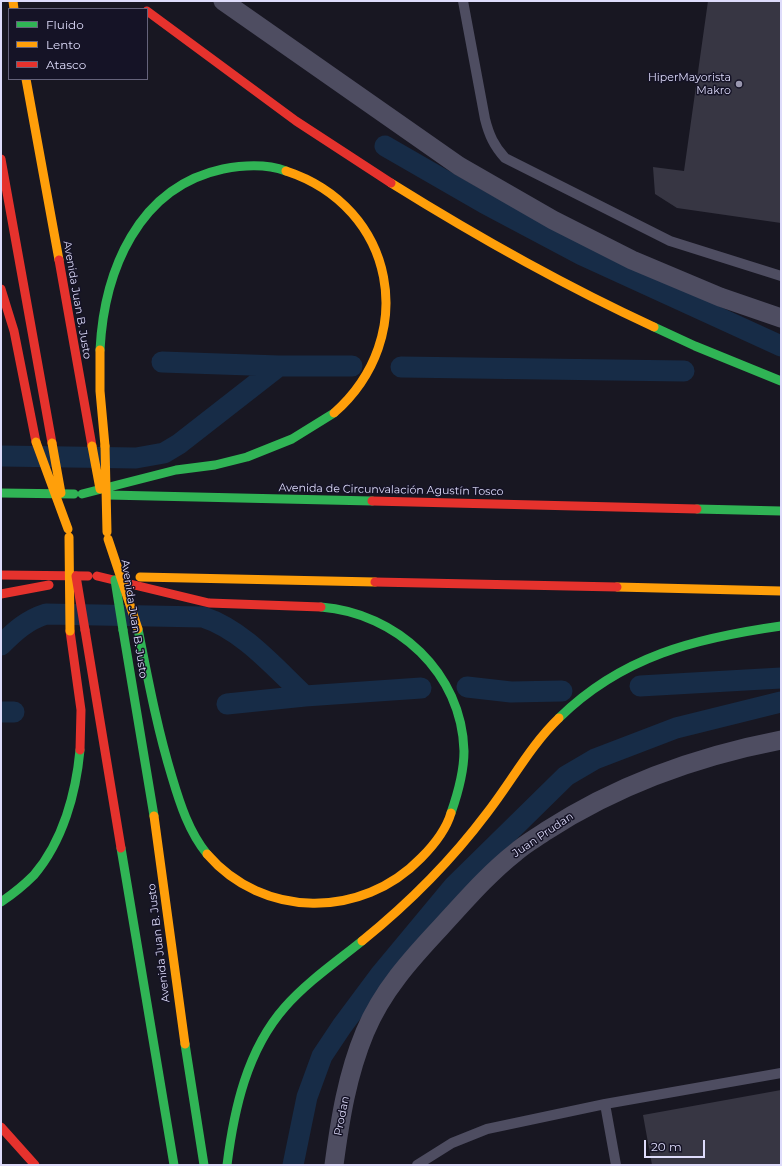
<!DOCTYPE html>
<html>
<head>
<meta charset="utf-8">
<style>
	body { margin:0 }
	#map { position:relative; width:782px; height:1166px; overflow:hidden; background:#181722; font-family:Montserrat,sans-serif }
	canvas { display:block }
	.frame { position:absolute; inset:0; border:2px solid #dedcfb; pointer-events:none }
	.legend { position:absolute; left:8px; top:8px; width:140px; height:72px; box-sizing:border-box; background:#151326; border:1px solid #65637b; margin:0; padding:5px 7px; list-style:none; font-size:12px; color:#dedcfb }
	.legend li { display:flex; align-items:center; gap:8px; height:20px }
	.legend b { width:20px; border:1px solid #65637b }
	.scale { position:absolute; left:644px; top:1140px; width:61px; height:18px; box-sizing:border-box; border:2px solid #dedcfb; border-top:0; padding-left:5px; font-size:12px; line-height:14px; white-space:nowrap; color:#dedcfb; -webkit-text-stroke:3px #151326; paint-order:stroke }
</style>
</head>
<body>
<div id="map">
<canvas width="782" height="1166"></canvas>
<div class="frame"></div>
<ul class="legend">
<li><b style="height:5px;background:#30b455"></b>Fluido</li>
<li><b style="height:5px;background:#ff9f0a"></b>Lento</li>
<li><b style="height:5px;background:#e5322d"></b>Atasco</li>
</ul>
<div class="scale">20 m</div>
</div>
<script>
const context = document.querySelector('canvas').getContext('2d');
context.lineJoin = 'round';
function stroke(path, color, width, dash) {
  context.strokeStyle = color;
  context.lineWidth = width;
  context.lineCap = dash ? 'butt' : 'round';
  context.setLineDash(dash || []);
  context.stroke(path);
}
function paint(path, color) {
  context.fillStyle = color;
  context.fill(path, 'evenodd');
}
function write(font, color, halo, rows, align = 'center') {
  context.font = font + ' Montserrat,sans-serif';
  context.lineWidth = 3;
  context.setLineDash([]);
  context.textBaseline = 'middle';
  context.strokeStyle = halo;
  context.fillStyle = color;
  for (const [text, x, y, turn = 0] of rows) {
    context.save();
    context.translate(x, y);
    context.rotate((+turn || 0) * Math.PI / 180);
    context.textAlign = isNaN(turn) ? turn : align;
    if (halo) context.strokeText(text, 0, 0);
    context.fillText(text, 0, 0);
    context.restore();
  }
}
const canal = new Path2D(`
	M 385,146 L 484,203 L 582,255 L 781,346
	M 162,362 L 279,366 L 352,366
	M 401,367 L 684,371
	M 1,456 L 136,458 L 164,453 L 179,444 L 279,366
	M 1,645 C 15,631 27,620 46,614 L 203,617 C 243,630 275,668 305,696
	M 640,686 L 781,678
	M 467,687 L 511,692 L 562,691
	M 227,704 L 305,696 L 421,688
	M 1,712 L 14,712
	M 293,1165 L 307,1097 L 322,1056 L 342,1026 L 380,975 L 454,886 L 566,776 L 595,759 L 676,728 L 781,702`);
const building = new Path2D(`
	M 708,1 L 781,1 L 781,223 L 677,208 L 655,194 L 653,167 L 684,171 Z
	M 781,1090 L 781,1165 L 652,1165 L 643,1115 Z`);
const lane = new Path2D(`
	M 463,1 L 485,119 C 489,135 494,146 505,158 L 670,241 L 781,276
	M 605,1104 L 616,1165
	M 417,1165 L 452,1143 L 487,1129 L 605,1104 L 781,1073`);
const street = new Path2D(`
	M 223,1 L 459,166 L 553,220 L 632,260 L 720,297 L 781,318
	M 334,1165 C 340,1120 347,1075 365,1032 C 382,991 411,959 441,927 C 465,901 488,874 516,852 C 525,844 536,838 546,831 C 617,785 698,756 781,740`);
const fast = new Path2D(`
	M 654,327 L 695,346 L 781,381
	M 100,350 C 104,271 138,187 223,169 C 244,165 267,164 286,171
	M 1,493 L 74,494
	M 82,494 L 176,470 L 215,465 L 247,457 L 292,439 L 334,413
	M 108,495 L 372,501
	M 697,509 L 781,511
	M 321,607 C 397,613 462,673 464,751 C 464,773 458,793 451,813
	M 138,629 C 148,679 157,728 172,777 C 180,804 189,832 207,854
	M 123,630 L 154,816
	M 559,718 C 622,656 696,638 781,626
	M 121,848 L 174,1165
	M 1,902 C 13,894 24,885 34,875 C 63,841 76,793 80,750
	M 185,1044 L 204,1165
	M 227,1165 C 234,1109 247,1050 285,1007 C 307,982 336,962 362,941`);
const slow = new Path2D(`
	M 13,1 L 14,9
	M 26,79 L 59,260
	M 286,171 C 396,207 420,337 334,413
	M 391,183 C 476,236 563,285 654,327
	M 100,350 L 100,391 L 105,446
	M 140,577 L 375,582
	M 617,587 L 781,591
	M 154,816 L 185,1044
	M 207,854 C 263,919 362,919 421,858 C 433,846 446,830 451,813
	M 362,941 C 409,903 451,861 487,813 C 512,781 530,746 559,718`);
const jam = new Path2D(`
	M 147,11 L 296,121 L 391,183
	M 1,159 L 52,443
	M 59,260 L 92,446
	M 1,289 L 14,331 L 36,442
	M 372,501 L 697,509
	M 1,575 L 88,576
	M 97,576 L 209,603 L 321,607
	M 375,582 L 617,587
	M 1,594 L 49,585
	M 85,630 L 121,848
	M 70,631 L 81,710 L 80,750
	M 1,1127 L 35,1165`);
const fastBridge = new Path2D(`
	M 115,580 L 123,630`);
const slowBridge = new Path2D(`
	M 36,442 L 68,529
	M 52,443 L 61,493
	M 92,446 L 100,489
	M 105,446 L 107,532
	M 69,537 L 70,631
	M 108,539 L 138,629`);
const jamBridge = new Path2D(`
	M 76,576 L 85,630`);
const markers = [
	[739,84,4,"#9997af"]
];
const poiNames = [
	["HiperMayorista",731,78],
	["Makro",731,91]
];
const streetNames = [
	["Avenida Juan B. Justo",77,300,80],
	["Avenida de Circunvalación Agustín Tosco",391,490,1],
	["Avenida Juan B. Justo",134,619,81],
	["Juan Prudan",543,835,-34],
	["Avenida Juan B. Justo",159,943,-97],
	["Prodan",342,1116,-79]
];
stroke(canal, '#172c47', 21);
paint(building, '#373643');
stroke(lane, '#4e4d61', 10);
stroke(street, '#4e4d61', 19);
stroke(fast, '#30b455', 9);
stroke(slow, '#ff9f0a', 9);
stroke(jam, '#e5322d', 9);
stroke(fastBridge, '#30b455', 9);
stroke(slowBridge, '#ff9f0a', 9);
stroke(jamBridge, '#e5322d', 9);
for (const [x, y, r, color] of markers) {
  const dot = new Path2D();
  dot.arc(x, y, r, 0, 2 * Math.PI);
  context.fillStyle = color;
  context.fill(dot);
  stroke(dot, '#151326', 1.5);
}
write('11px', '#dedcfb', '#151326', poiNames, 'right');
write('11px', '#dedcfb', '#151326', streetNames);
</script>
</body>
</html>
